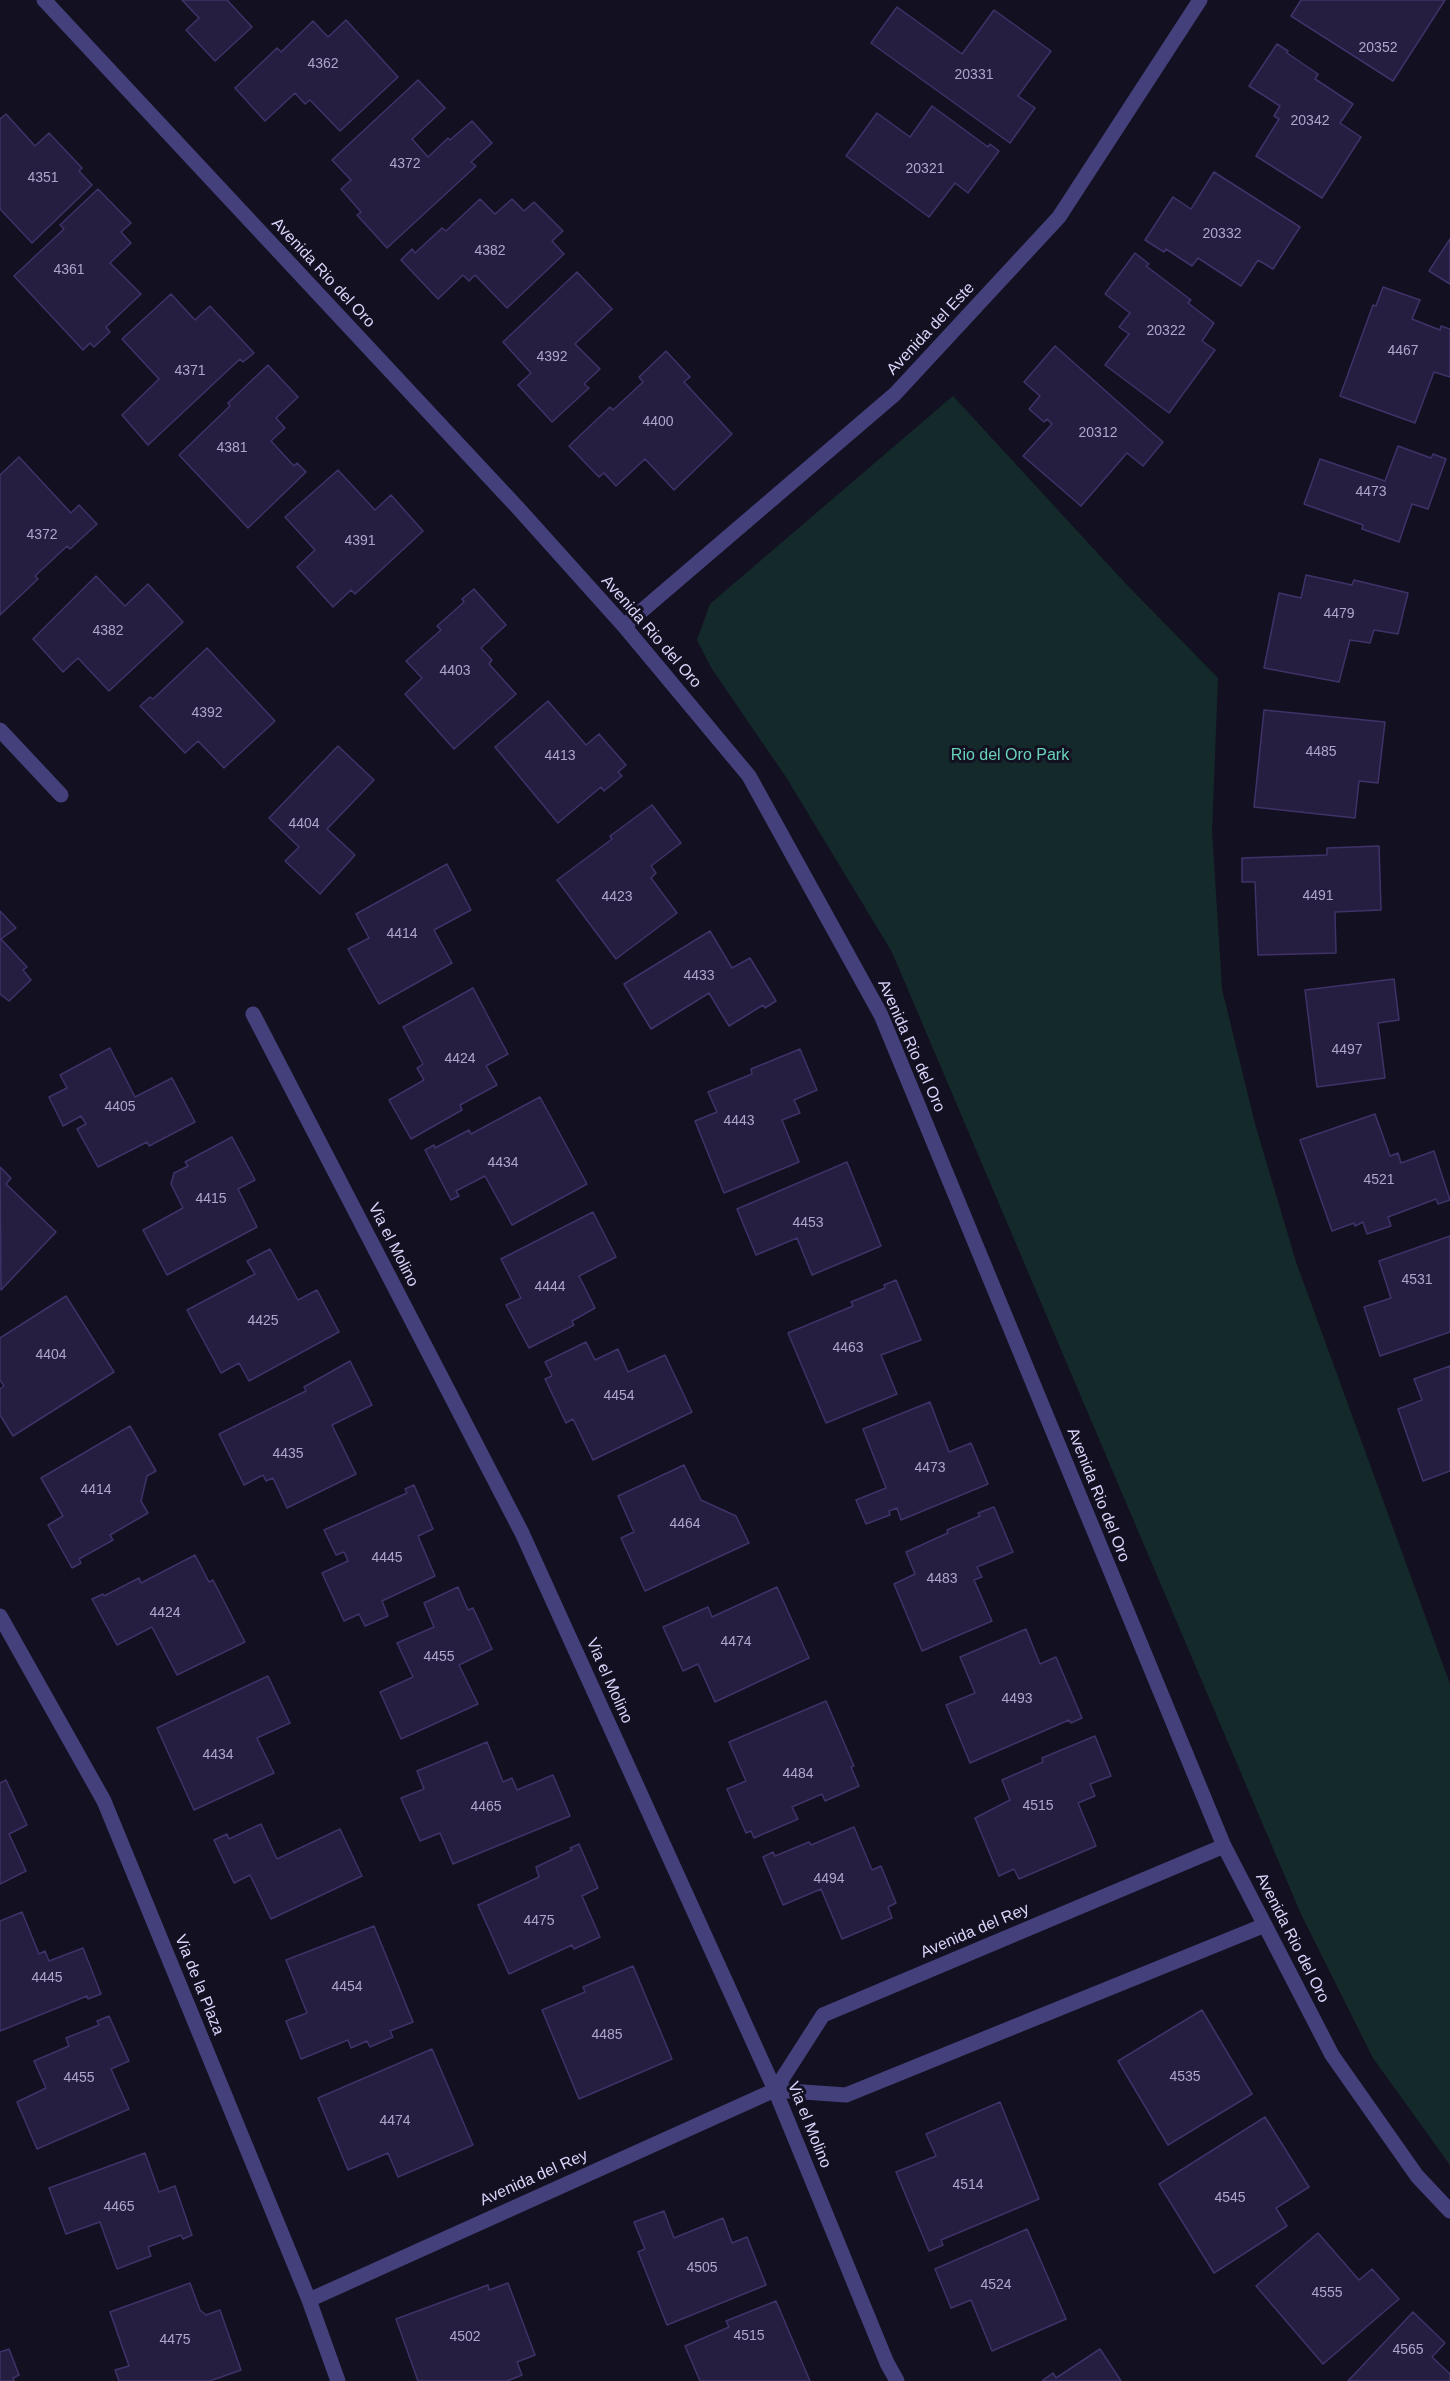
<!DOCTYPE html>
<html>
<head>
<meta charset="utf-8">
<style>
	body { margin:0 }
	canvas { display:block; background:#131021 }
</style>
</head>
<body>
<canvas width="1450" height="2381"></canvas>
<script>
const context = document.querySelector('canvas').getContext('2d');
context.lineJoin = 'round';
function paint(path, color) {
  context.fillStyle = color;
  context.fill(path, 'evenodd');
}
function stroke(path, color, width, dash) {
  context.strokeStyle = color;
  context.lineWidth = width;
  context.lineCap = dash ? 'butt' : 'round';
  context.setLineDash(dash || []);
  context.stroke(path);
}
function write(font, color, halo, rows, align = 'center') {
  context.font = font + ' Helvetica,sans-serif';
  context.lineWidth = 6;
  context.setLineDash([]);
  context.textBaseline = 'middle';
  context.strokeStyle = halo;
  context.fillStyle = color;
  for (const [text, x, y, turn = 0] of rows) {
    context.save();
    context.translate(x, y);
    context.rotate((+turn || 0) * Math.PI / 180);
    context.textAlign = isNaN(turn) ? turn : align;
    if (halo) context.strokeText(text, 0, 0);
    context.fillText(text, 0, 0);
    context.restore();
  }
}
const green = new Path2D(`
	M 953,396 L 1125,583 L 1218,678 L 1212,831 L 1222,989 L 1255,1124 L 1296,1262 L 1450,1684 L 1450,2165 L 1373,2058 L 1301,1914 L 892,952 L 786,777 L 712,669 L 697,640 L 710,604 Z`);
const building = new Path2D(`
	M 182,0 L 227,0 L 252,27 L 215,61 L 186,30 L 199,18 Z
	M 1301,0 L 1445,0 L 1393,81 L 1291,16 Z
	M 897,7 L 962,54 L 994,10 L 1051,51 L 1018,96 L 1035,108 L 1010,143 L 871,43 Z
	M 346,20 L 398,77 L 340,131 L 310,100 L 305,104 L 295,93 L 265,121 L 235,88 L 277,48 L 281,52 L 313,21 L 328,37 Z
	M 1277,44 L 1288,51 L 1287,53 L 1318,74 L 1315,79 L 1353,104 L 1340,123 L 1361,137 L 1322,198 L 1256,156 L 1279,119 L 1274,116 L 1280,106 L 1249,86 Z
	M 418,80 L 445,108 L 412,139 L 428,157 L 448,138 L 450,140 L 472,121 L 492,143 L 471,162 L 476,166 L 387,248 L 357,215 L 361,212 L 341,189 L 351,180 L 332,160 Z
	M 932,106 L 988,147 L 990,144 L 999,151 L 968,193 L 955,183 L 929,217 L 846,156 L 877,113 L 910,137 Z
	M 6,114 L 35,146 L 49,133 L 82,168 L 79,171 L 92,185 L 32,243 L 0,209 L 0,119 Z
	M 1214,172 L 1300,227 L 1273,269 L 1258,260 L 1241,286 L 1198,258 L 1192,266 L 1166,249 L 1164,252 L 1145,240 L 1173,197 L 1191,209 Z
	M 98,189 L 131,223 L 121,232 L 131,243 L 110,263 L 141,294 L 106,327 L 110,332 L 94,347 L 90,343 L 83,350 L 14,276 L 64,229 L 60,225 Z
	M 480,199 L 495,214 L 512,199 L 524,211 L 534,202 L 563,231 L 552,241 L 564,254 L 507,308 L 475,275 L 469,281 L 463,275 L 438,299 L 401,260 L 412,249 L 415,253 L 442,228 L 446,231 Z
	M 1450,239 L 1450,284 L 1429,271 Z
	M 1135,253 L 1149,264 L 1146,266 L 1191,300 L 1188,303 L 1214,323 L 1202,341 L 1215,350 L 1169,413 L 1105,365 L 1129,334 L 1119,327 L 1130,313 L 1105,294 Z
	M 577,272 L 612,309 L 575,344 L 600,369 L 584,384 L 589,388 L 552,422 L 518,385 L 531,373 L 503,342 Z
	M 1383,287 L 1420,300 L 1412,319 L 1440,330 L 1441,326 L 1450,329 L 1450,377 L 1434,372 L 1415,423 L 1340,396 L 1373,305 L 1376,306 Z
	M 171,294 L 195,320 L 210,306 L 254,353 L 243,362 L 240,359 L 148,445 L 122,415 L 159,379 L 122,339 Z
	M 1055,346 L 1163,442 L 1143,466 L 1127,453 L 1081,506 L 1023,456 L 1052,424 L 1047,419 L 1044,422 L 1029,409 L 1040,396 L 1024,382 Z
	M 666,351 L 690,377 L 684,382 L 732,434 L 674,490 L 645,459 L 616,486 L 604,473 L 599,477 L 569,446 L 610,407 L 613,410 L 643,382 L 639,377 Z
	M 268,365 L 298,397 L 276,418 L 285,428 L 271,441 L 294,466 L 297,463 L 306,472 L 248,528 L 179,455 L 230,406 L 228,403 Z
	M 1398,446 L 1431,458 L 1433,454 L 1446,459 L 1428,509 L 1412,504 L 1399,542 L 1362,529 L 1363,525 L 1304,504 L 1320,459 L 1385,481 Z
	M 19,457 L 71,513 L 79,505 L 97,524 L 70,549 L 67,546 L 35,576 L 38,579 L 0,615 L 0,475 Z
	M 338,470 L 375,510 L 391,495 L 423,531 L 355,594 L 351,590 L 333,607 L 297,567 L 315,550 L 285,517 Z
	M 1306,575 L 1352,585 L 1354,580 L 1408,593 L 1398,634 L 1374,630 L 1370,643 L 1350,640 L 1339,682 L 1264,668 L 1279,593 L 1301,598 Z
	M 96,576 L 125,606 L 148,584 L 183,622 L 109,691 L 78,658 L 63,672 L 33,639 Z
	M 474,589 L 506,625 L 481,648 L 492,660 L 489,664 L 516,694 L 454,749 L 405,694 L 422,678 L 406,661 L 441,630 L 437,626 L 464,602 L 462,599 Z
	M 207,648 L 275,721 L 224,768 L 198,741 L 185,753 L 140,706 L 150,697 L 153,699 Z
	M 548,701 L 586,745 L 599,734 L 626,765 L 618,772 L 622,776 L 604,791 L 601,787 L 558,823 L 495,747 Z
	M 1264,710 L 1385,722 L 1378,783 L 1359,781 L 1355,818 L 1254,807 Z
	M 338,746 L 374,780 L 327,829 L 355,855 L 320,894 L 285,861 L 299,847 L 269,818 Z
	M 652,805 L 681,843 L 651,866 L 656,873 L 651,878 L 677,913 L 616,959 L 557,880 L 612,839 L 610,836 Z
	M 1379,846 L 1381,910 L 1335,912 L 1336,953 L 1258,955 L 1255,882 L 1242,882 L 1242,858 L 1327,855 L 1327,848 Z
	M 447,864 L 471,910 L 434,930 L 452,963 L 379,1004 L 348,949 L 369,938 L 356,914 Z
	M 0,911 L 16,928 L 1,939 L 27,967 L 23,970 L 31,980 L 9,1001 L 0,994 Z
	M 710,931 L 732,968 L 750,958 L 776,1001 L 765,1008 L 763,1005 L 729,1026 L 709,993 L 651,1029 L 624,984 Z
	M 1394,979 L 1399,1020 L 1378,1023 L 1385,1078 L 1317,1087 L 1305,990 Z
	M 473,988 L 508,1054 L 486,1066 L 497,1085 L 460,1105 L 462,1110 L 411,1139 L 389,1100 L 424,1080 L 417,1068 L 423,1064 L 403,1027 Z
	M 110,1048 L 135,1097 L 172,1078 L 195,1122 L 149,1146 L 147,1142 L 98,1167 L 77,1129 L 86,1124 L 81,1116 L 63,1126 L 49,1097 L 67,1088 L 60,1075 Z
	M 800,1049 L 817,1090 L 794,1100 L 800,1113 L 782,1120 L 799,1162 L 724,1193 L 695,1121 L 717,1112 L 708,1092 L 752,1074 L 751,1069 Z
	M 540,1097 L 587,1184 L 512,1225 L 485,1176 L 456,1191 L 459,1196 L 451,1200 L 425,1150 L 434,1145 L 435,1148 L 469,1130 L 471,1134 Z
	M 1375,1114 L 1390,1156 L 1398,1153 L 1401,1163 L 1434,1151 L 1450,1200 L 1438,1204 L 1436,1199 L 1388,1217 L 1391,1226 L 1367,1234 L 1363,1222 L 1355,1226 L 1354,1223 L 1332,1231 L 1300,1140 Z
	M 232,1137 L 255,1180 L 238,1189 L 257,1227 L 167,1275 L 143,1230 L 183,1208 L 171,1184 L 174,1173 L 188,1166 L 185,1162 Z
	M 847,1162 L 881,1246 L 812,1275 L 797,1238 L 756,1255 L 737,1209 Z
	M 0,1167 L 11,1178 L 6,1184 L 56,1232 L 1,1290 Z
	M 593,1212 L 616,1257 L 579,1276 L 595,1308 L 572,1321 L 574,1325 L 529,1348 L 506,1305 L 521,1298 L 501,1259 Z
	M 1450,1236 L 1450,1332 L 1380,1356 L 1364,1307 L 1391,1298 L 1379,1261 Z
	M 270,1249 L 298,1300 L 317,1290 L 339,1332 L 249,1381 L 239,1363 L 221,1373 L 187,1310 L 255,1274 L 247,1261 Z
	M 896,1280 L 921,1340 L 881,1355 L 897,1394 L 826,1423 L 788,1333 L 853,1306 L 851,1302 L 885,1288 L 884,1285 Z
	M 66,1296 L 114,1372 L 13,1436 L 0,1415 L 0,1389 L 4,1386 L 0,1380 L 0,1338 Z
	M 586,1342 L 595,1360 L 618,1349 L 628,1372 L 665,1355 L 692,1412 L 593,1460 L 573,1419 L 566,1423 L 545,1379 L 552,1376 L 545,1362 Z
	M 350,1361 L 372,1405 L 332,1425 L 356,1474 L 287,1508 L 273,1478 L 266,1481 L 263,1475 L 244,1485 L 219,1434 L 306,1391 L 304,1387 Z
	M 1450,1366 L 1450,1471 L 1423,1481 L 1398,1409 L 1422,1400 L 1414,1379 Z
	M 930,1402 L 949,1452 L 971,1443 L 988,1484 L 901,1520 L 897,1508 L 889,1511 L 890,1515 L 866,1524 L 856,1500 L 886,1488 L 863,1429 Z
	M 130,1426 L 156,1471 L 147,1476 L 141,1501 L 148,1513 L 110,1535 L 113,1540 L 79,1559 L 81,1563 L 72,1568 L 48,1525 L 63,1516 L 41,1478 Z
	M 684,1465 L 701,1500 L 736,1516 L 749,1543 L 645,1591 L 621,1538 L 634,1532 L 618,1496 Z
	M 414,1485 L 433,1529 L 418,1536 L 435,1576 L 382,1601 L 388,1616 L 365,1626 L 359,1614 L 344,1621 L 322,1573 L 348,1561 L 344,1552 L 336,1555 L 324,1530 L 407,1493 L 405,1489 Z
	M 994,1507 L 1013,1552 L 977,1567 L 982,1577 L 974,1580 L 992,1621 L 922,1651 L 894,1584 L 915,1574 L 906,1552 L 948,1533 L 947,1530 L 980,1516 L 978,1513 Z
	M 195,1555 L 209,1582 L 213,1580 L 245,1642 L 177,1675 L 152,1627 L 117,1645 L 92,1599 L 103,1594 L 104,1596 L 139,1578 L 141,1583 Z
	M 458,1587 L 468,1610 L 473,1608 L 492,1649 L 459,1665 L 478,1704 L 401,1739 L 380,1692 L 413,1677 L 397,1643 L 434,1627 L 424,1603 Z
	M 777,1587 L 809,1658 L 715,1702 L 698,1664 L 683,1671 L 663,1627 L 708,1607 L 712,1617 Z
	M 1026,1629 L 1040,1664 L 1056,1657 L 1082,1718 L 1071,1723 L 1069,1720 L 970,1763 L 946,1705 L 975,1693 L 960,1657 Z
	M 268,1676 L 290,1723 L 257,1738 L 274,1773 L 194,1810 L 157,1728 Z
	M 826,1701 L 854,1766 L 851,1767 L 859,1786 L 825,1801 L 822,1794 L 792,1807 L 798,1819 L 754,1838 L 751,1831 L 746,1833 L 727,1789 L 746,1781 L 729,1742 Z
	M 1095,1736 L 1111,1776 L 1090,1784 L 1095,1796 L 1078,1803 L 1096,1846 L 1019,1879 L 1014,1869 L 999,1876 L 975,1818 L 1010,1800 L 1002,1780 L 1043,1762 L 1042,1758 Z
	M 487,1742 L 503,1782 L 512,1778 L 517,1790 L 553,1775 L 570,1816 L 453,1864 L 440,1833 L 420,1841 L 401,1798 L 424,1789 L 417,1771 Z
	M 6,1780 L 27,1825 L 9,1834 L 26,1871 L 0,1884 L 0,1783 Z
	M 261,1824 L 277,1859 L 340,1829 L 362,1876 L 271,1919 L 250,1875 L 234,1883 L 214,1840 L 227,1834 L 229,1839 Z
	M 854,1827 L 872,1870 L 881,1866 L 896,1903 L 888,1907 L 892,1918 L 842,1939 L 821,1889 L 783,1905 L 763,1857 L 773,1852 L 775,1856 L 809,1842 L 811,1845 Z
	M 579,1844 L 598,1888 L 582,1896 L 600,1937 L 574,1949 L 572,1945 L 509,1974 L 478,1905 L 539,1877 L 536,1867 L 572,1850 L 570,1848 Z
	M 22,1912 L 39,1954 L 45,1951 L 49,1961 L 83,1948 L 101,1994 L 88,1999 L 87,1996 L 0,2031 L 0,1921 Z
	M 374,1926 L 413,2022 L 390,2031 L 393,2037 L 370,2047 L 367,2041 L 351,2048 L 348,2040 L 301,2059 L 286,2021 L 307,2013 L 286,1960 Z
	M 633,1966 L 672,2059 L 579,2099 L 542,2010 L 585,1992 L 583,1987 Z
	M 1202,2010 L 1252,2094 L 1168,2145 L 1118,2061 Z
	M 109,2016 L 129,2061 L 111,2069 L 129,2109 L 37,2149 L 17,2102 L 46,2088 L 34,2061 L 69,2046 L 66,2038 L 99,2025 L 97,2021 Z
	M 432,2049 L 473,2145 L 398,2177 L 388,2153 L 348,2170 L 318,2098 Z
	M 1000,2102 L 1039,2199 L 941,2240 L 943,2245 L 929,2251 L 896,2172 L 936,2156 L 926,2134 Z
	M 1265,2117 L 1309,2187 L 1276,2208 L 1287,2226 L 1214,2273 L 1159,2184 Z
	M 145,2153 L 159,2192 L 175,2186 L 192,2235 L 183,2239 L 181,2235 L 148,2247 L 151,2256 L 117,2269 L 100,2222 L 66,2234 L 49,2188 Z
	M 664,2211 L 674,2238 L 723,2218 L 732,2243 L 747,2237 L 766,2285 L 667,2325 L 638,2252 L 645,2249 L 634,2222 Z
	M 1027,2229 L 1066,2319 L 992,2351 L 971,2300 L 951,2308 L 935,2269 Z
	M 1318,2233 L 1359,2280 L 1372,2269 L 1399,2299 L 1323,2364 L 1256,2286 Z
	M 190,2283 L 200,2310 L 206,2315 L 220,2310 L 241,2370 L 210,2381 L 119,2381 L 115,2370 L 129,2366 L 110,2312 Z
	M 508,2283 L 535,2355 L 517,2362 L 522,2375 L 507,2381 L 418,2381 L 396,2319 L 488,2285 L 489,2290 Z
	M 776,2301 L 810,2381 L 700,2381 L 685,2346 L 729,2327 L 726,2321 Z
	M 1413,2312 L 1445,2343 L 1432,2357 L 1450,2374 L 1450,2381 L 1348,2381 Z
	M 9,2349 L 19,2375 L 13,2378 L 14,2381 L 0,2381 L 0,2352 Z
	M 1100,2349 L 1121,2381 L 1042,2381 L 1053,2373 L 1056,2378 Z`);
const minor = new Path2D(`
	M 44,0 L 518,508 L 624,626 L 749,776 L 881,1015 L 1224,1846 L 1332,2055 L 1417,2176 L 1450,2211
	M 624,626 L 895,394 L 1059,217 L 1200,0
	M 0,730 L 61,795
	M 253,1014 L 522,1533 L 775,2090 L 887,2363 L 897,2381
	M 0,1616 L 104,1801 L 309,2300 L 338,2381
	M 775,2090 L 823,2015 L 1224,1846
	M 309,2300 L 775,2090 L 846,2095 L 1265,1925`);
const numberNames = [
	["20352",1378,48],
	["4362",323,64],
	["20331",974,75],
	["20342",1310,121],
	["4372",405,164],
	["20321",925,169],
	["4351",43,178],
	["20332",1222,234],
	["4382",490,251],
	["4361",69,270],
	["20322",1166,331],
	["4467",1403,351],
	["4392",552,357],
	["4371",190,371],
	["4400",658,422],
	["20312",1098,433],
	["4381",232,448],
	["4473",1371,492],
	["4372",42,535],
	["4391",360,541],
	["4479",1339,614],
	["4382",108,631],
	["4403",455,671],
	["4392",207,713],
	["4485",1321,752],
	["4413",560,756],
	["4404",304,824],
	["4491",1318,896],
	["4423",617,897],
	["4414",402,934],
	["4433",699,976],
	["4497",1347,1050],
	["4424",460,1059],
	["4405",120,1107],
	["4443",739,1121],
	["4434",503,1163],
	["4521",1379,1180],
	["4415",211,1199],
	["4453",808,1223],
	["4531",1417,1280],
	["4444",550,1287],
	["4425",263,1321],
	["4463",848,1348],
	["4404",51,1355],
	["4454",619,1396],
	["4435",288,1454],
	["4473",930,1468],
	["4414",96,1490],
	["4464",685,1524],
	["4445",387,1558],
	["4483",942,1579],
	["4424",165,1613],
	["4474",736,1642],
	["4455",439,1657],
	["4493",1017,1699],
	["4434",218,1755],
	["4484",798,1774],
	["4515",1038,1806],
	["4465",486,1807],
	["4494",829,1879],
	["4475",539,1921],
	["4445",47,1978],
	["4454",347,1987],
	["4485",607,2035],
	["4535",1185,2077],
	["4455",79,2078],
	["4474",395,2121],
	["4514",968,2185],
	["4545",1230,2198],
	["4465",119,2207],
	["4505",702,2268],
	["4524",996,2285],
	["4555",1327,2293],
	["4515",749,2336],
	["4502",465,2337],
	["4475",175,2340],
	["4565",1408,2350]
];
const streetNames = [
	["Avenida Rio del Oro",323,273,47],
	["Avenida del Este",931,329,-47],
	["Avenida Rio del Oro",651,632,49],
	["Avenida Rio del Oro",911,1046,66],
	["Via el Molino",393,1245,63],
	["Avenida Rio del Oro",1098,1495,68],
	["Via el Molino",609,1681,66],
	["Avenida del Rey",975,1931,-23],
	["Avenida Rio del Oro",1292,1938,63],
	["Via de la Plaza",199,1985,68],
	["Via el Molino",809,2125,68],
	["Avenida del Rey",534,2178,-24]
];
const parkNames = [
	["Rio del Oro Park",1010,756]
];
paint(green, '#142a2a');
paint(building, '#261e40');
stroke(building, '#3f3269', 1.5);
stroke(minor, '#44407b', 15);
write('14px', '#ada6cc', null, numberNames);
write('16px', '#dad4fa', '#131021', streetNames);
write('16px', '#68d2bb', '#131021', parkNames);
</script>
</body>
</html>
